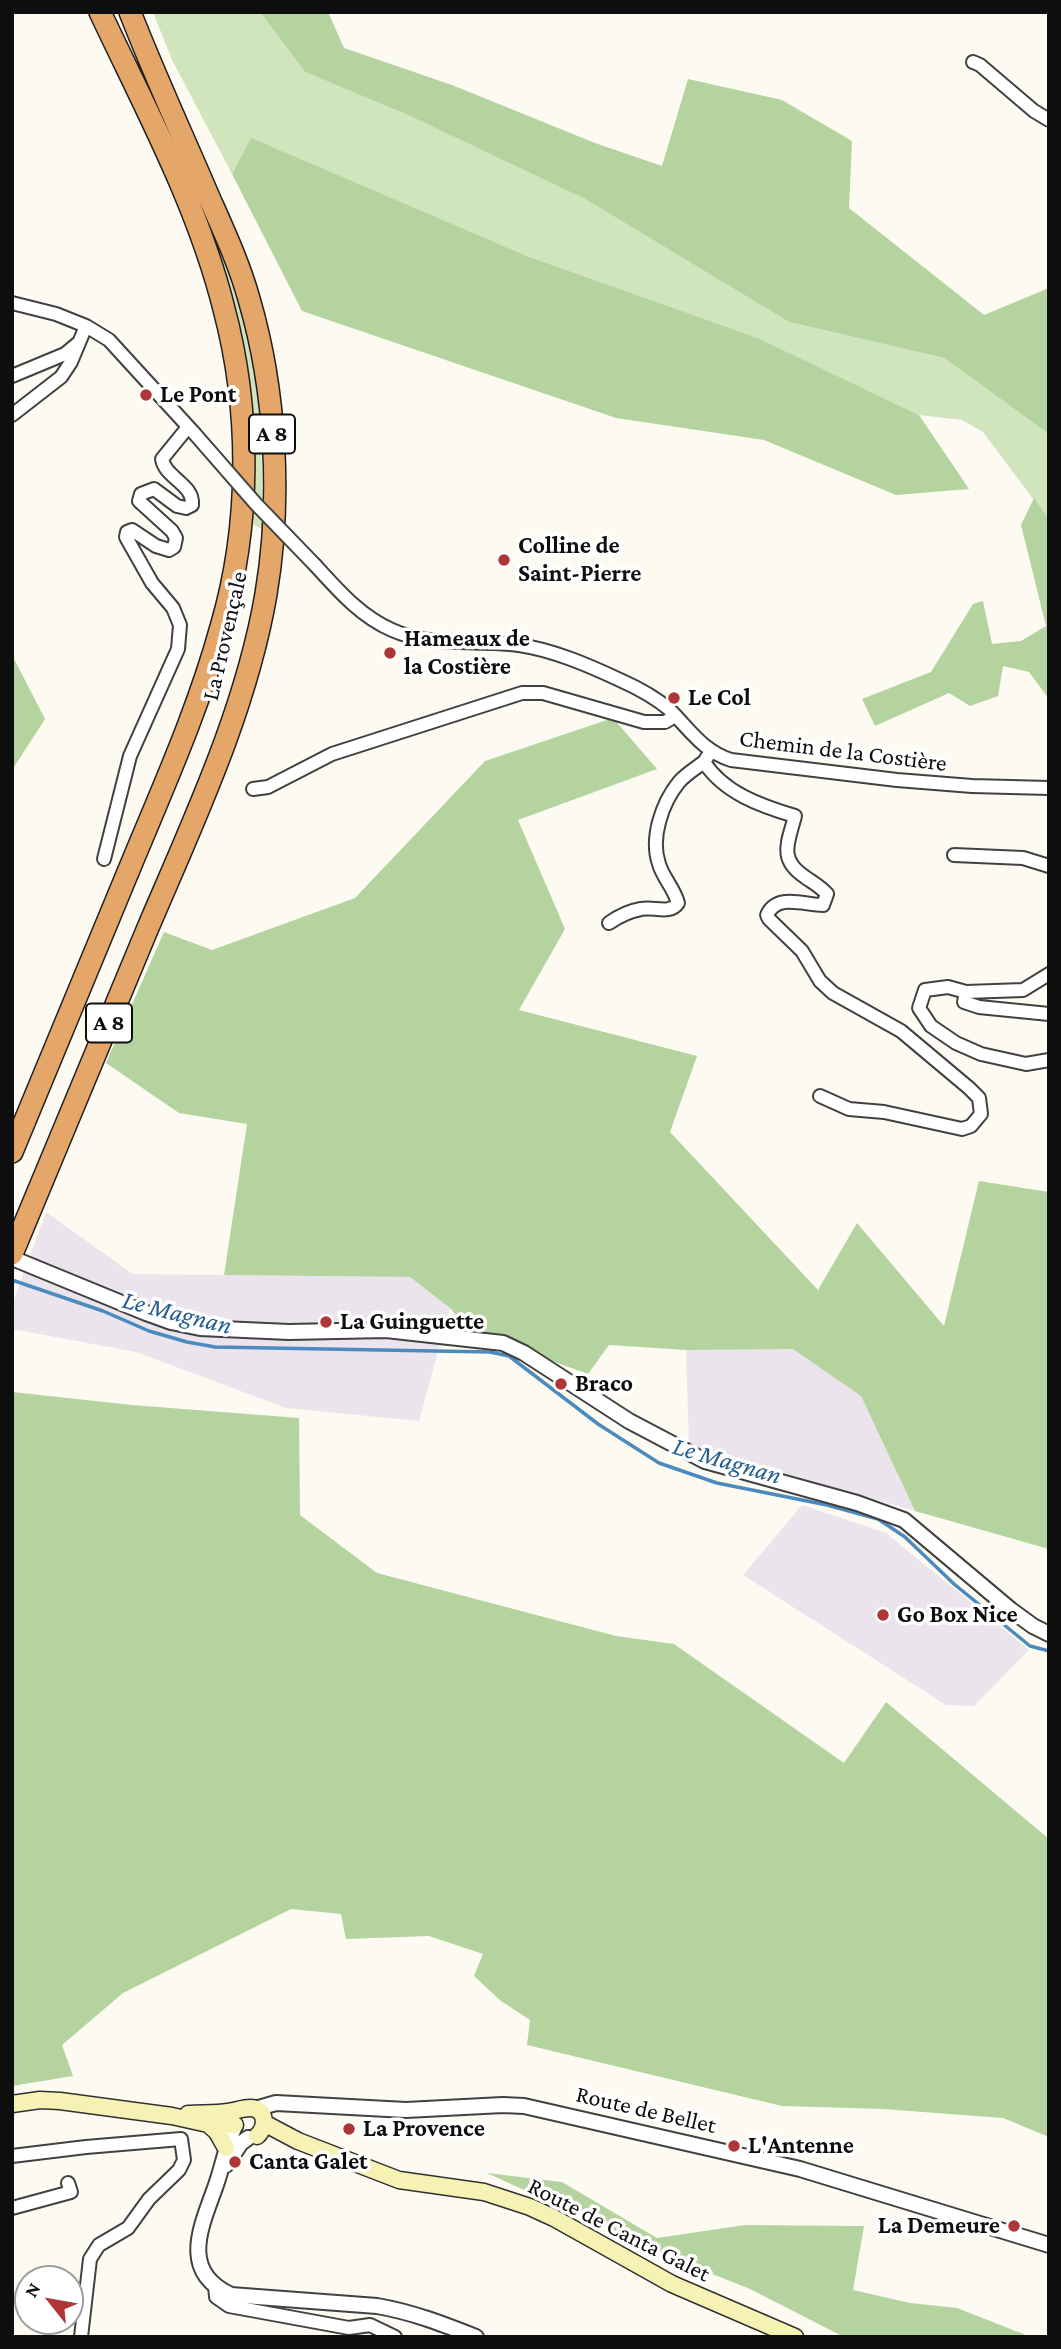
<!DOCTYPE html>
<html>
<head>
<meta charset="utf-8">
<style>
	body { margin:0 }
	#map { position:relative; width:1061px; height:2349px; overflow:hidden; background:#fdfbf1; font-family:"Crimson Pro",serif }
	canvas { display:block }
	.frame { position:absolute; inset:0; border:14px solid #0e0e0e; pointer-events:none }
	.north { position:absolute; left:14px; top:2265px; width:70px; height:70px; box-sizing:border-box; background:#fff; border:2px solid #9f9f9f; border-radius:50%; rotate:301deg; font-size:19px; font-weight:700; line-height:28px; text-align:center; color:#0e0e0e }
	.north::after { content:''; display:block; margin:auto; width:24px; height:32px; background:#ae3636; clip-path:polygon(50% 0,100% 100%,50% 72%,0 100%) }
</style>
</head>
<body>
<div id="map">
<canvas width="1061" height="2349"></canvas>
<div class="frame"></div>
<div class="north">N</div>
</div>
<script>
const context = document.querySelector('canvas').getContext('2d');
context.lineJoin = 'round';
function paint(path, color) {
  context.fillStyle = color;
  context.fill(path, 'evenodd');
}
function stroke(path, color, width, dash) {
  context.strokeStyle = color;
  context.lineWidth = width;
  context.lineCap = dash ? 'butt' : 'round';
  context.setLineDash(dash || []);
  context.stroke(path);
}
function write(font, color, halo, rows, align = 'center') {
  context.font = font + ' "Crimson Pro",serif';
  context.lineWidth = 7;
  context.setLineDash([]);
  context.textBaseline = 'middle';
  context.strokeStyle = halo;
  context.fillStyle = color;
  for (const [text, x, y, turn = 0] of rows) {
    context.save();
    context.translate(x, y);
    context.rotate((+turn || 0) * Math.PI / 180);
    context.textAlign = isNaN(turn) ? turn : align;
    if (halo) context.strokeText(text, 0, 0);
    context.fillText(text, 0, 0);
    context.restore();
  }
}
const industrial = new Path2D(`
	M 46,1212 L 133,1274 L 410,1277 L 450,1308 L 419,1421 L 286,1408 L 136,1352 L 12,1329 L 12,1305 Z
	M 793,1348 L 861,1396 L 915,1511 L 689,1445 L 686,1350 Z
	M 802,1505 L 886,1533 L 1029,1650 L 974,1706 L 946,1705 L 743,1575 Z`);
const green = new Path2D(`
	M 153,12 L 260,12 L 305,72 L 410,116 L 585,199 L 789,322 L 944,358 L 1049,434 L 1049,520 L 983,432 L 962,420 L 919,415 L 758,338 L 527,256 L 251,139 L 232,174 L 172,60 Z
	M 211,230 C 219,250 228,270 235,290 C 261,368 263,448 262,529 L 249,522 L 234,314 Z`);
const forest = new Path2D(`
	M 260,12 L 328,12 L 344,48 L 452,85 L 595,143 L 662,166 L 688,79 L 782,100 L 852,141 L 849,208 L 984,315 L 1049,288 L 1049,434 L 944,358 L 789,322 L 585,199 L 410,116 L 305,72 Z
	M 251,138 L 527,256 L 758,338 L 919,415 L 969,489 L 896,495 L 764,440 L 616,418 L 302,311 L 232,174 Z
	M 1034,498 L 1049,520 L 1049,699 L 1029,672 L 1003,666 L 998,696 L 970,706 L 949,693 L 875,726 L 862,699 L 931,672 L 973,604 L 983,601 L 992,644 L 1021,641 L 1046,626 L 1021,525 Z
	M 12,655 L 45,719 L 12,770 Z
	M 613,718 L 657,769 L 518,820 L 565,929 L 519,1010 L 697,1056 L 670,1132 L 818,1290 L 857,1223 L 944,1326 L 979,1181 L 1049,1192 L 1049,1549 L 915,1511 L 861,1396 L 793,1349 L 686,1350 L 609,1345 L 588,1374 L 469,1331 L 450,1308 L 410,1277 L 224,1275 L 247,1124 L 179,1113 L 106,1063 L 164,932 L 212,950 L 355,898 L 485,761 Z
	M 12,1392 L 132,1405 L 299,1418 L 300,1515 L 377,1573 L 616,1636 L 674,1644 L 844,1763 L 886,1702 L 1049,1839 L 1049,2137 L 1003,2118 L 883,2109 L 782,2106 L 527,2045 L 530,2020 L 501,2001 L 474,1976 L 483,1954 L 429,1936 L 346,1939 L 341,1914 L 291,1909 L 123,1993 L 62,2045 L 73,2076 L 12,2086 Z
	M 487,2173 L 562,2182 L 657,2238 L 745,2225 L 864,2226 L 853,2290 L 910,2303 L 957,2308 L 1031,2337 L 844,2337 L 750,2289 L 670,2257 Z`);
const stream = new Path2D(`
	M 12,1280 L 103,1311 L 149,1331 L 187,1342 L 215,1347 L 490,1352 L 509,1356 L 598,1424 L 659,1463 L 717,1483 L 827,1505 L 878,1519 L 905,1537 L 954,1584 L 1030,1646 L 1049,1651`);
const minor = new Path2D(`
	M 973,62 L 980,65 L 1034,111 L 1049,120
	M 12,303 L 56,314 L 86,326 L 109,340 L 194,433
	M 12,376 L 65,354 L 77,344
	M 12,415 L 61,377 L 71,362 L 86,326
	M 315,565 C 338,590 360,616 392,630 C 432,648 476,639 519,645 C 553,650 588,665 620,680 C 638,688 655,697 670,710 C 690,730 703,751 731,760 L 897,780 L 972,786 L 1049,788
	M 711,751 L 704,762 C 724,793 761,806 795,816 C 788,843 778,859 805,877 C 812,882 821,887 827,894 L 823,905 C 804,905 777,893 767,915 L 769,919 L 802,951 L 820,981 L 833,993 L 901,1031 L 969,1088 L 979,1098 L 981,1114 L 971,1126 L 962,1129 L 884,1112 L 849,1109 L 820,1096
	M 253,789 L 268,787 L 332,754 L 522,693 L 543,693 L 644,722 L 665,722 L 675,716
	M 954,855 L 1023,858 L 1049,866
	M 104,859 L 130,756 L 178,649 L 180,625 L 173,608 L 152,583 L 126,537 L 127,532 L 132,530 L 156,546 L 169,550 L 174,547 L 176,538 L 172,531 L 139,501 L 141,494 L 154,489 L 177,506 L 186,508 L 192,505 C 194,484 165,478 162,459 L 188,427
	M 609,923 C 619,916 629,911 641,909 C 653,906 670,915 678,903 C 674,888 663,878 659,864 C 650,838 662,803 679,782 C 686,774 696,768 704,762
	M 1049,974 L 1023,990 L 966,992 L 964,1002 L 979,1007 L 1049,1014
	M 966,992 L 948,987 L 925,990 L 919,1008 L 931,1026 L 956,1043 L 981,1054 L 1026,1064 L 1049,1060
	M 12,2156 L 86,2147 L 181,2139
	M 12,2208 L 71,2192 L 68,2183
	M 215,2285 L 216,2297 L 229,2306 L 349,2328 L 370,2325 L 395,2337
	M 81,2337 L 90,2259 L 99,2245 L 128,2228 L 149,2199 L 179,2170 L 184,2160 L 181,2139`);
const tertiary = new Path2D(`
	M 12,1258 L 146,1313 L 171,1322 L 200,1328 L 289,1332 L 386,1330 L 503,1343 L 524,1353 L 629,1421 L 705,1461 L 857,1503 L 904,1520 L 1011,1610 L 1033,1626 L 1049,1634
	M 255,2109 L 276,2103 L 406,2110 L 503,2105 L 524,2106 L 800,2169 L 1049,2245
	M 235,2126 C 226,2146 223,2165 216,2185 C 202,2225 178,2271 231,2295 L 377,2306 C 412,2312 443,2324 476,2337
	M 226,2165 L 241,2143 L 248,2138`);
const secondary = new Path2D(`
	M 12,2104 L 40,2100 L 60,2101 L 172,2116 L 208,2124 L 235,2125
	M 188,2114 C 201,2113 215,2114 228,2112 C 235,2111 243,2108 250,2108 C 267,2108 267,2127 257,2136
	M 264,2123 L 298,2141 L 399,2180 L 484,2192 L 530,2207 L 554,2218 L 672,2284 L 795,2337
	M 208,2124 L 217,2132 L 226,2148`);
const motorway = new Path2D(`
	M 12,1152 C 53,1054 93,957 133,860 C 165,783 199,707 221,627 C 251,525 251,411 224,309 C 198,205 145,108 100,12
	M 12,1254 C 57,1146 102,1038 147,930 C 193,822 246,711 266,594 C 282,500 276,391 249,299 C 239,263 223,229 208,195 C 182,134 154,74 130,12`);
const minorBridge = new Path2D(`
	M 194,433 L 256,504 L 315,565`);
const markers = [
	[146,395,7,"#ae3636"],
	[504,560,7,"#ae3636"],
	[390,653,7,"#ae3636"],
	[674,698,7,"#ae3636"],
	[326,1322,7,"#ae3636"],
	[561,1384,7,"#ae3636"],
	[883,1615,7,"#ae3636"],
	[349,2129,7,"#ae3636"],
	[734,2146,7,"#ae3636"],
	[235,2162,7,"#ae3636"],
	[1014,2226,7,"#ae3636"]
];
const shields = [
	[272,434,46],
	[109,1023,46]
];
const shieldNames = [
	["A 8",272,434],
	["A 8",109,1023]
];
const poiNames = [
	["Le Pont",160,395],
	["Colline de",518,546],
	["Saint-Pierre",518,574],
	["Hameaux de",404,639],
	["la Costière",404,667],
	["Le Col",688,698],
	["La Guinguette",340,1322],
	["Braco",575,1384],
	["Go Box Nice",897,1615],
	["La Provence",363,2129],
	["L'Antenne",748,2146],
	["Canta Galet",249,2162],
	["La Demeure",1000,2226,"right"]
];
const streetNames = [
	["La Provençale",225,636,-77],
	["Chemin de la Costière",843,751,7],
	["Route de Bellet",646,2110,13],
	["Route de Canta Galet",619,2230,27]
];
const waterNames = [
	["Le Magnan",177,1313,14],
	["Le Magnan",727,1461,16]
];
paint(industrial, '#ebe4ec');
paint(green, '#d0e4be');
paint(forest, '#b4d39f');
stroke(stream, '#4b8abe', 3.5);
stroke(minor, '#414141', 16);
stroke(tertiary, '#414141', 18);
stroke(secondary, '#303030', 19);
stroke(motorway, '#1f1f1f', 24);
stroke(minor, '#fff', 12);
stroke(tertiary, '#fff', 14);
stroke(secondary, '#f6f2b4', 16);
stroke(motorway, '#e4a769', 21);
stroke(minorBridge, '#414141', 16, []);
stroke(minorBridge, '#fff', 12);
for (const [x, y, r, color] of markers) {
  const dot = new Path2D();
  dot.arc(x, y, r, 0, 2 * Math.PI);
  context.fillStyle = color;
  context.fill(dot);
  stroke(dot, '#fff', 2.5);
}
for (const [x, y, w] of shields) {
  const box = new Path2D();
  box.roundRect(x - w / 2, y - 19.5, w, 39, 5);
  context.fillStyle = '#fff';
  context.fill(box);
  stroke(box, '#0e0e0e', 2);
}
write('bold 23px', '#0e0e0e', null, shieldNames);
write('bold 24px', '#0e0e0e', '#fff', poiNames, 'left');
write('24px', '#0e0e0e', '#fff', streetNames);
write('italic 26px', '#255d92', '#fff', waterNames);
</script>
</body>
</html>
